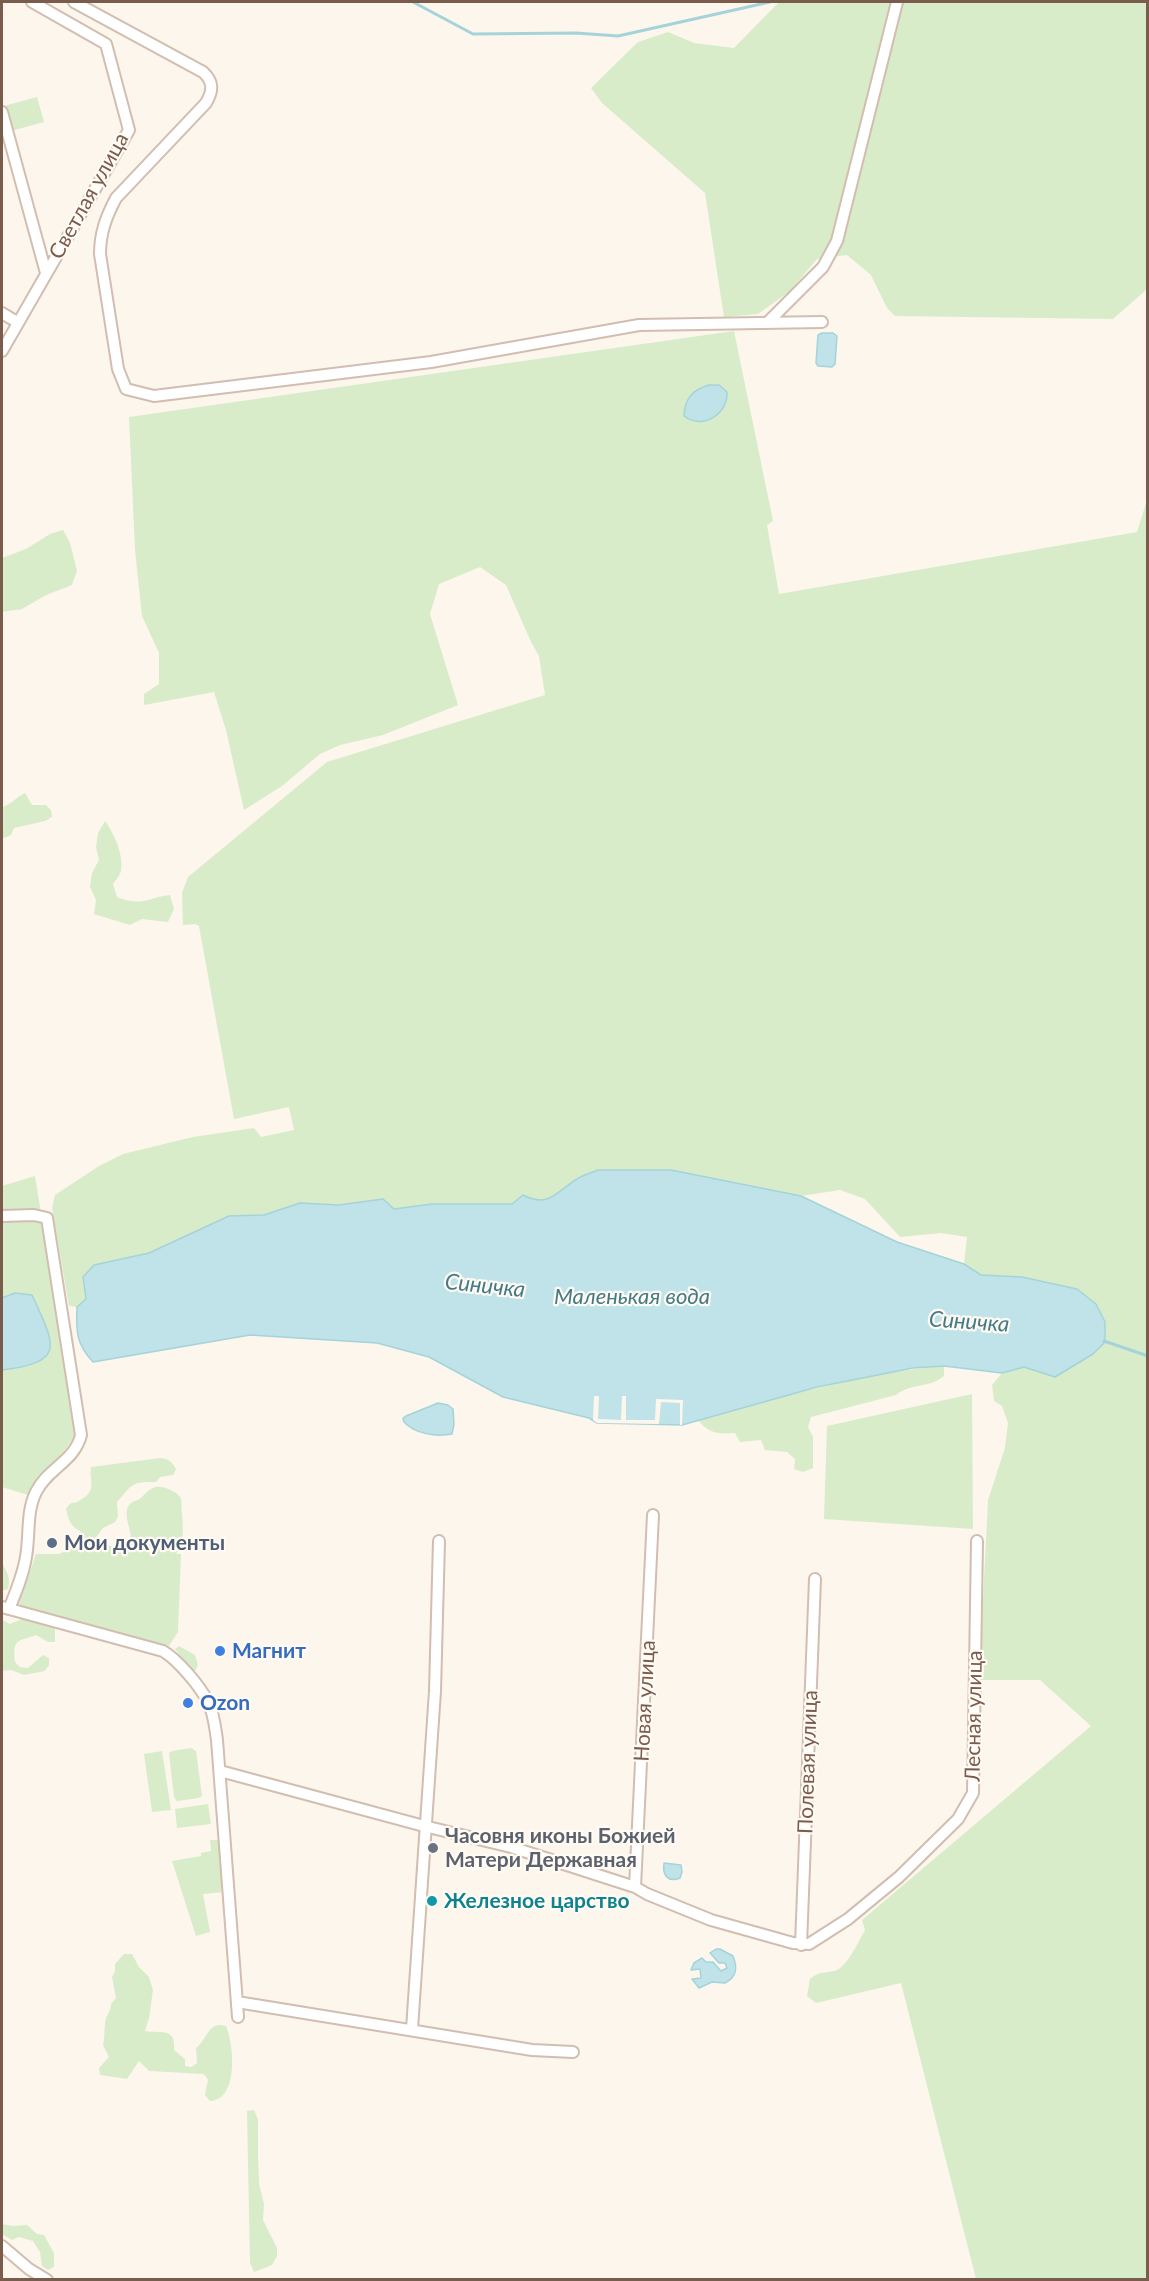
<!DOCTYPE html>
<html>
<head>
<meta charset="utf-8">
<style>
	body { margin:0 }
	#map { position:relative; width:1149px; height:2281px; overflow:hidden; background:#fdf6ec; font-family:Lato,sans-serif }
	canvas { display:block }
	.frame { position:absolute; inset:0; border:3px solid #7a5c4d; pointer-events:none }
</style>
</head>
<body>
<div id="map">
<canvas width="1149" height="2281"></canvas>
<div class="frame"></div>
</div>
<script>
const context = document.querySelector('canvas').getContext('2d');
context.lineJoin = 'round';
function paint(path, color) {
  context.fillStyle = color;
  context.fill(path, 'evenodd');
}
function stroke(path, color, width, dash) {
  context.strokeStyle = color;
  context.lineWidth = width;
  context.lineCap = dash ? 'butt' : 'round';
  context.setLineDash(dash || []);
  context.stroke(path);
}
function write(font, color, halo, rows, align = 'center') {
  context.font = font + ' Lato,sans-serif';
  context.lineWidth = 4.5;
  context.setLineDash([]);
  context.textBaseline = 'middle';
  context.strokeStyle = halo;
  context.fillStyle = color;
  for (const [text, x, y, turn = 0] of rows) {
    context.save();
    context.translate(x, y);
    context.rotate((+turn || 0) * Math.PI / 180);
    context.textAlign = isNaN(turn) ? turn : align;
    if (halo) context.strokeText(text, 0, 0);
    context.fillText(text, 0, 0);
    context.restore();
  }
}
const green = new Path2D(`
	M 779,2 L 1147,2 L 1147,316 L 1146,290 L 1113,319 L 895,316 L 887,308 L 871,275 L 847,255 L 817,259 L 790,291 L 758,314 L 724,317 L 705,193 L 602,103 L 591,88 L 638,42 L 668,32 L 694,43 L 734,48 Z
	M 37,97 L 44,122 L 11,131 L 4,106 Z
	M 734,331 L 773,521 L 767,525 L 779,594 L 1137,532 L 1147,500 L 1147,2279 L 976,2279 L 901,1983 L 816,2003 L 807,1996 L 810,1979 C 821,1970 825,1974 837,1970 C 847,1966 859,1941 865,1930 L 862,1920 L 1091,1726 L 1040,1680 L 979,1680 L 988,1500 L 1005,1448 L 1008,1423 L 1002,1406 L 994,1401 L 992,1385 L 1002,1373 L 1024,1367 L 1055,1377 L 1052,1283 L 1022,1277 L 981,1275 L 964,1264 L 967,1237 L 941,1233 L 900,1237 L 865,1199 L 840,1190 L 801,1196 L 671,1170 L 578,1178 L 550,1199 L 512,1204 L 432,1204 L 394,1209 L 383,1199 L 339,1205 L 300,1203 L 264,1215 L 229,1216 L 149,1253 L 94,1265 L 83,1277 L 86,1299 L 77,1307 L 69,1306 L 52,1208 L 55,1195 L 99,1166 L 123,1154 L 193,1137 L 254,1128 L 261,1137 L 294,1130 L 289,1107 L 234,1119 L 199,926 L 195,924 L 183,925 L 182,893 L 188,877 L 327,762 L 545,695 L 539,656 L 531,642 L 506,585 L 480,567 L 439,584 L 430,614 L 458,705 L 383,735 L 340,745 L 320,754 L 282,786 L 244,810 L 226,730 L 214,692 L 144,705 L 144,694 L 159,684 L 159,653 L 142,616 L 135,550 L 129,417 Z
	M 63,530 L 70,543 L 77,571 L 72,585 L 46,595 L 22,609 L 2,612 L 2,558 L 26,549 L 50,534 Z
	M 25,793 L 32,805 L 46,805 L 51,810 L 52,817 L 45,821 L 14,828 L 11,835 L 4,838 L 2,837 L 2,807 C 11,805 16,797 25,793 Z
	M 105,821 C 114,833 124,855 121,871 C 120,875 116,880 113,884 L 117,897 C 143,907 146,898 170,895 L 174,909 L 168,922 L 142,919 L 130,925 L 94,914 L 96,900 L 90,887 L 92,873 L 99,860 L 96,847 L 98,833 Z
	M 35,1176 L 76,1430 C 68,1456 40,1470 28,1495 L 2,1487 L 2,1370 L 18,1368 L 51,1344 L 32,1295 L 15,1293 L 2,1298 L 2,1186 Z
	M 944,1366 L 944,1376 C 928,1389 913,1382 896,1395 L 811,1417 L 808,1427 L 813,1437 L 813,1468 L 803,1472 L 794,1469 L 795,1459 L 787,1452 L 765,1450 L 761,1440 L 740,1442 L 735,1433 C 718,1434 709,1434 698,1420 C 779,1398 860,1373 944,1366 Z
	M 972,1394 L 973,1529 L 824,1519 L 827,1426 Z
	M 160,1458 C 168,1459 172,1461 176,1469 L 173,1475 L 160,1477 L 156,1482 C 130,1482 133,1484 117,1502 L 118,1516 L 115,1522 L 103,1528 L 95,1539 L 98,1545 L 113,1546 L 127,1542 L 131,1535 C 129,1526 123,1511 130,1504 C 134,1500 138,1501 142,1497 C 145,1494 148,1490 153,1488 C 160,1484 178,1491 181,1499 C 182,1503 181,1509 182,1513 C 183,1527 185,1542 176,1554 L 181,1554 L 178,1632 L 169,1646 L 22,1607 L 19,1604 L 36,1554 L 58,1554 L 84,1545 L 80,1531 C 70,1526 68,1519 66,1508 L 71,1503 C 79,1503 79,1500 85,1497 C 96,1489 89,1479 91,1467 Z
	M 2,1563 C 7,1572 11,1578 8,1589 L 2,1591 Z
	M 22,1619 L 55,1628 L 55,1642 L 48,1642 L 36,1635 C 20,1642 12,1636 15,1662 L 20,1667 L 28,1668 L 43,1655 L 49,1658 L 49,1665 L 45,1671 L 24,1675 L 11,1670 L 3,1671 C 1,1664 4,1662 3,1656 C 2,1645 2,1632 2,1620 L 10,1624 Z
	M 179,1646 L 195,1655 L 198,1665 L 195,1671 L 192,1671 L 176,1650 L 175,1649 Z
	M 191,1748 L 196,1751 L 202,1796 L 199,1798 L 177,1801 L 174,1797 L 169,1753 L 172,1751 Z
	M 162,1751 L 171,1810 L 152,1812 L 144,1754 Z
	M 208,1804 L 211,1824 L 177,1828 L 175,1809 Z
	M 210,1840 L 219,1840 L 221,1844 L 223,1892 L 203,1894 L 210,1932 L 196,1936 L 172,1861 L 201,1856 L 201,1853 L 211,1851 Z
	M 124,1954 L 132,1954 L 139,1967 L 149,1977 L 153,1990 L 149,2018 L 145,2031 C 160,2034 176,2026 174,2050 L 185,2059 L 185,2066 L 191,2067 L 197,2063 L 196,2048 C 207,2040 208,2020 226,2026 C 234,2044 239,2100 210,2101 L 205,2095 L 208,2080 L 204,2074 L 149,2071 L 139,2061 L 127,2079 L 100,2075 L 99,2068 L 109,2057 L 103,2045 C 105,2038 104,2031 105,2024 C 105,2016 111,2012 111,2004 L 116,1998 L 112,1977 L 115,1971 L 115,1964 Z
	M 254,2110 L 258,2120 L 258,2157 L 259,2184 L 264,2204 L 263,2220 L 277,2248 L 277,2256 L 272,2265 L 254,2272 L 250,2263 L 247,2111 Z
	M 2,2224 L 13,2226 L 27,2225 L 37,2234 L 44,2235 L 54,2253 L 54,2267 L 48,2270 L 42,2266 L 40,2252 L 33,2241 L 19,2237 L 12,2240 L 2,2234 Z`);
const water = new Path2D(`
	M 822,333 L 833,333 L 837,336 L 835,364 L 832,367 L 818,366 L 816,363 L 818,335 Z
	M 709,385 L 719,385 L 727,392 C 728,415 702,430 684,416 C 685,398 692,390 709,385 Z
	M 598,1170 L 671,1170 L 801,1196 L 897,1242 L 964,1264 L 981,1275 L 1022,1277 L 1077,1289 L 1096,1304 L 1105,1322 L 1105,1342 L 1093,1354 L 1055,1377 L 1024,1367 L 1002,1373 L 944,1366 L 913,1368 L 817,1387 L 682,1425 L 597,1423 L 589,1418 L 503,1397 L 429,1357 L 377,1343 L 250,1335 L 93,1362 C 76,1344 76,1331 77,1307 L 86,1299 L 83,1277 L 94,1265 L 149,1253 L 229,1216 L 264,1215 L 300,1203 L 339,1205 L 383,1199 L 394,1209 L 432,1204 L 512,1204 L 523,1195 C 549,1208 555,1193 577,1179 C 583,1175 591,1173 598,1170 Z
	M 15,1293 L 32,1295 C 54,1344 68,1362 2,1370 L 2,1298 Z
	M 438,1403 L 448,1405 L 453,1409 L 454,1424 L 452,1434 C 436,1437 415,1434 404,1422 L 403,1418 L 406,1416 Z
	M 664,1863 L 681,1865 L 682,1872 L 680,1878 C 668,1883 662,1875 664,1863 Z
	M 716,1949 L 720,1949 L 733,1956 C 738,1968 737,1977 725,1983 L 712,1982 L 699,1988 L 692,1979 L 701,1978 L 700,1969 L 691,1970 L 694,1963 L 702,1958 L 706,1962 L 713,1962 L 721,1971 L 727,1968 L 725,1963 L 719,1963 L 710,1953 Z`);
const pier = new Path2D(`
	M 594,1396 L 599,1396 L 598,1419 L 621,1420 L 622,1396 L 626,1396 L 626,1420 L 655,1420 L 656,1399 L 683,1400 L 682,1425 L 680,1425 L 680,1403 L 661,1402 L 659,1424 L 597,1423 L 593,1420 Z`);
const stream = new Path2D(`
	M 413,2 L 473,34 L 576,33 L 618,36 L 770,2
	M 1104,1341 L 1148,1356`);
const minor = new Path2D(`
	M 74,2 L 203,72 C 214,82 213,91 206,103 L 116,198 C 106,217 100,233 100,254 L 118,369 L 126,389 L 154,396 L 431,362 L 639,325 L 822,322
	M 2,112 L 46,273
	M 2,313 L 17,322
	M 767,323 L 823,267 L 837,241 L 897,2
	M 2,351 L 129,130 L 106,44 L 32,2
	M 2,1216 L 34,1215 L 47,1218 L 81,1435 C 75,1461 47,1469 36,1492 C 26,1512 30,1535 26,1557 C 23,1575 16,1592 9,1609
	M 2,1607 L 163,1651 C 178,1660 200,1686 208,1702 C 214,1713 215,1727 217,1740 L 238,2017
	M 220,1771 L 424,1826 L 511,1847 L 635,1887 L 647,1894 L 711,1920 L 793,1943 L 809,1944 L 848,1919 L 899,1877 L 958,1819 L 973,1793 L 977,1541
	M 635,1887 L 653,1515
	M 801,1945 L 815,1579
	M 237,2002 L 532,2050 L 573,2052
	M 412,2029 L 435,1691 L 439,1541
	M 2,2246 L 29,2269 L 47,2280`);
const markers = [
	[52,1543,6,"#5c6f8a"],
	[220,1651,6,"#3f7fe0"],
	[188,1703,6,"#3f7fe0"],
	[433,1848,6,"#6b7280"],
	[432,1901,6,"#0f9aa8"]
];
const streetNames = [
	["Светлая улица",89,196,-61],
	["Новая улица",645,1701,-87],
	["Лесная улица",974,1716,-89],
	["Полевая улица",808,1762,-88]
];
const serviceNames = [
	["Мои документы",64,1543]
];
const shopNames = [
	["Магнит",232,1651],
	["Ozon",200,1703]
];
const worshipNames = [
	["Часовня иконы Божией",445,1836],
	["Матери Державная",445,1860]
];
const cultureNames = [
	["Железное царство",444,1901]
];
const waterNames = [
	["Синичка",485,1286,6],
	["Маленькая вода",632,1297],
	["Синичка",969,1322,4]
];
paint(green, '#d8ecc9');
paint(water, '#bfe3e8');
stroke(water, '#a5d3da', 1.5);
paint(pier, '#fdf6ec');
stroke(stream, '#a5d3da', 3);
stroke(minor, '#d1beb0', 14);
stroke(minor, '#fff', 10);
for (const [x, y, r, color] of markers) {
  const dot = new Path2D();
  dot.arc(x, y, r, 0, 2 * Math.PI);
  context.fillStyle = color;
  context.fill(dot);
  stroke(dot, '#fffaf3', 2);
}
write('21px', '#7a5c4d', '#fffaf3', streetNames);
write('bold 21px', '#4e5e75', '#fffaf3', serviceNames, 'left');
write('bold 21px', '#366cbe', '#fffaf3', shopNames, 'left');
write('bold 21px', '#5b616d', '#fffaf3', worshipNames, 'left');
write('bold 21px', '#0d838f', '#fffaf3', cultureNames, 'left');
write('italic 22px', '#437c86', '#fffaf3', waterNames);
</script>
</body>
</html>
